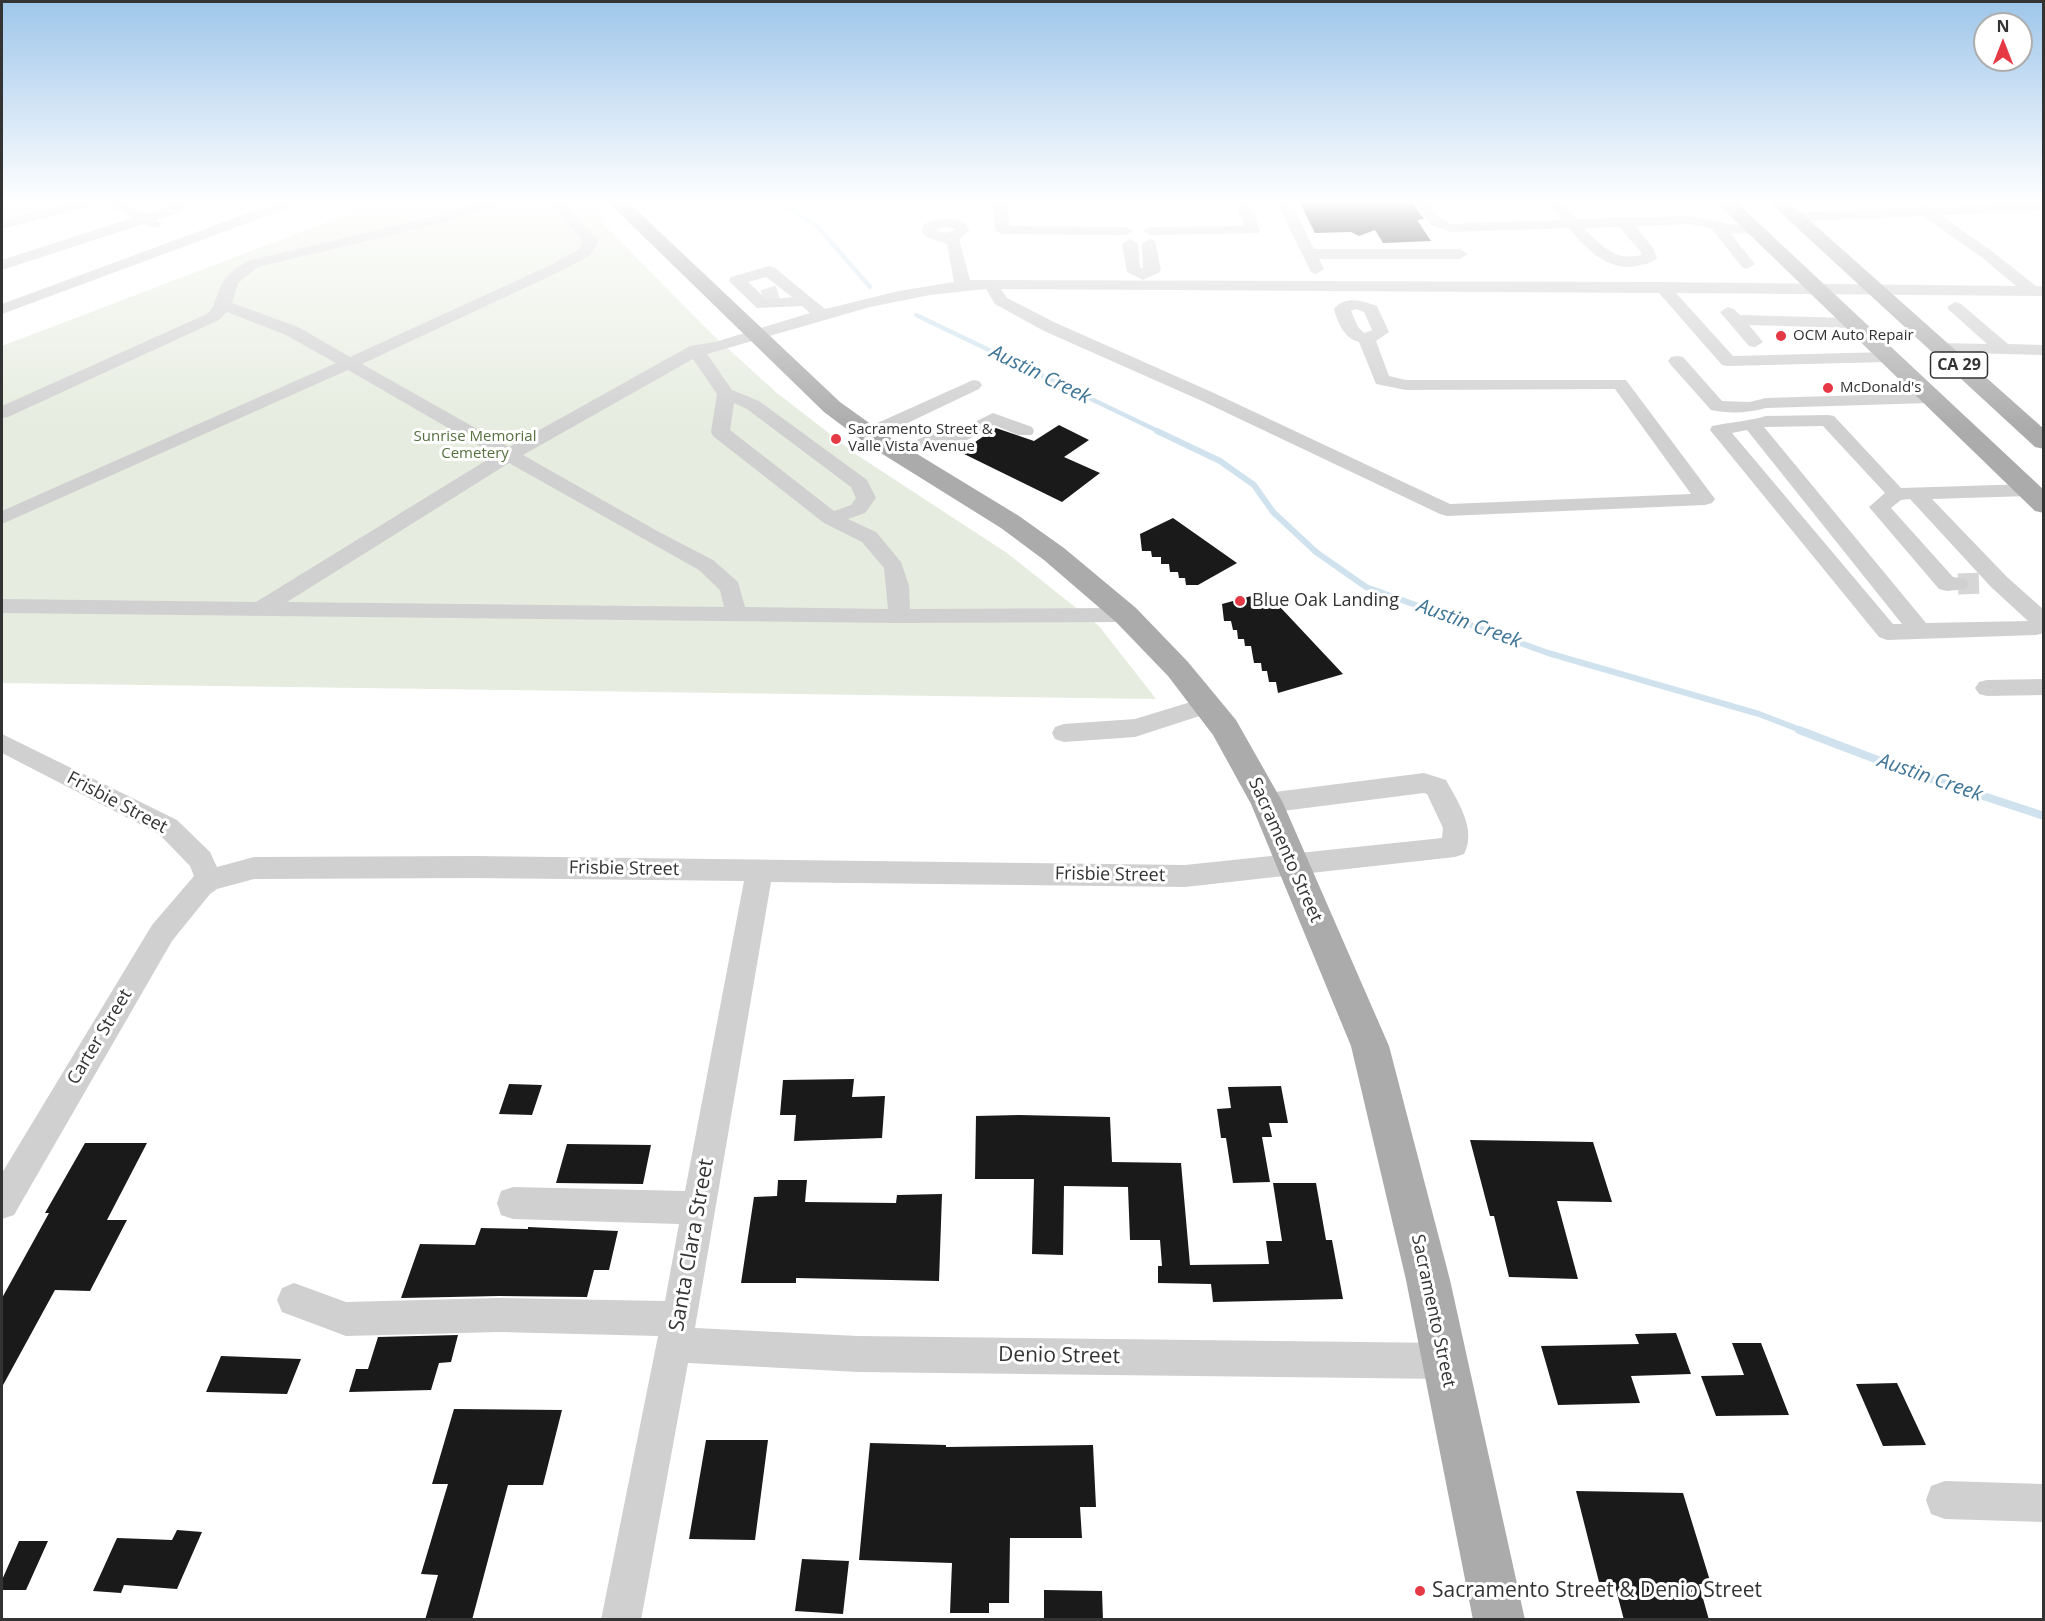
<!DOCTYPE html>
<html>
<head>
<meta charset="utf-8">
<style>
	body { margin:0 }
	#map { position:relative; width:2045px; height:1621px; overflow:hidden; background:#fff; font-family:"Open Sans",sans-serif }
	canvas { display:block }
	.frame { position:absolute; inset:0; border:3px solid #333; pointer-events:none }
	.north { position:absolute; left:1973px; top:12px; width:60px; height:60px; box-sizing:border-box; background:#fff; border:2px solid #adadad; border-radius:50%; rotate:0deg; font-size:16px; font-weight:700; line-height:24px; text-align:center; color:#333 }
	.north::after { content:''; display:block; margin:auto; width:21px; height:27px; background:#e63946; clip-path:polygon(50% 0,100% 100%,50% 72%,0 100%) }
</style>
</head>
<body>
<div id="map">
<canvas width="2045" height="1621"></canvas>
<div class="frame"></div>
<div class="north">N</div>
</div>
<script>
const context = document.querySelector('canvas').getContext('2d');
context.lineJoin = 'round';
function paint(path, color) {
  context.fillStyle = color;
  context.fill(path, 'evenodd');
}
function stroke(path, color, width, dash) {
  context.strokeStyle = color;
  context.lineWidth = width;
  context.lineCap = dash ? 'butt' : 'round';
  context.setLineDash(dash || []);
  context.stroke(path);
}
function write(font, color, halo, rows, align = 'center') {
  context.font = font + ' "Open Sans",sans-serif';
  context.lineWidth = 6;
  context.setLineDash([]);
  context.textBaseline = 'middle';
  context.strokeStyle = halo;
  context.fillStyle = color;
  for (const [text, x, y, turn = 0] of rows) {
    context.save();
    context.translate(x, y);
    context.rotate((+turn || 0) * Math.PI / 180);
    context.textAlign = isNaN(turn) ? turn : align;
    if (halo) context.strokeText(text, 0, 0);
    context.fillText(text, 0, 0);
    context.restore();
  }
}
const green = new Path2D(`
	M 2,201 L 80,201 L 2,222 Z
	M 382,201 L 589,201 L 609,230 L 714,336 L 777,393 L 857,455 L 1007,553 L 1099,626 L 1156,699 L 2,683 L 2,346 Z`);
const streamFar2 = new Path2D(`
	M 778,201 L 818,227 L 870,287
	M 916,315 L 1160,432`);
const streamFar1 = new Path2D(`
	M 1157,431 L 1220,461 L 1254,485 L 1273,512 L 1316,552 L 1366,587 L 1548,653 L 1759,714 L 1803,731`);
const stream = new Path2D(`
	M 1799,730 L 1904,770 L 2044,816`);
const building = new Path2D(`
	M 1299,201 L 1411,201 L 1424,219 L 1417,220 L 1431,241 L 1383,243 L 1375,230 L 1359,236 L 1351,232 L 1315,233 Z
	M 1059,425 L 1089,440 L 1064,457 L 1100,473 L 1062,502 L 960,452 L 996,428 L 1034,441 Z
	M 1173,518 L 1237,563 L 1198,585 L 1186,585 L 1185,578 L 1179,578 L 1178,572 L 1170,572 L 1169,564 L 1161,564 L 1161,557 L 1152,557 L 1151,551 L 1142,551 L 1140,534 Z
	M 1266,592 L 1343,674 L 1278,693 L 1276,682 L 1269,682 L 1267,671 L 1262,671 L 1261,663 L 1254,663 L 1251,646 L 1245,646 L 1244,639 L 1238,639 L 1237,630 L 1233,630 L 1231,621 L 1224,621 L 1222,604 Z
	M 854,1079 L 852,1097 L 885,1096 L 882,1138 L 794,1141 L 796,1115 L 780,1115 L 783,1080 Z
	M 509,1084 L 542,1085 L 532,1115 L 499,1114 Z
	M 1281,1086 L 1288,1123 L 1269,1123 L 1272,1137 L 1262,1137 L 1270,1182 L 1233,1183 L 1226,1138 L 1221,1138 L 1217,1109 L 1231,1108 L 1228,1087 Z
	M 1019,1115 L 1110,1117 L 1112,1162 L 1181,1163 L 1190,1265 L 1269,1264 L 1266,1241 L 1282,1241 L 1273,1183 L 1316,1183 L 1326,1240 L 1332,1240 L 1343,1299 L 1213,1302 L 1211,1284 L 1158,1283 L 1158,1266 L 1162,1266 L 1160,1240 L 1130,1240 L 1128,1187 L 1064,1186 L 1063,1255 L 1032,1254 L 1034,1179 L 975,1179 L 976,1116 Z
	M 1470,1140 L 1593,1142 L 1612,1202 L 1557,1201 L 1578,1279 L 1509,1277 L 1494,1216 L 1490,1216 Z
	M 85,1143 L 147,1143 L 107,1220 L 127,1220 L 90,1291 L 55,1290 L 2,1387 L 2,1298 L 49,1213 L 45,1213 Z
	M 567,1144 L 651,1145 L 643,1184 L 556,1183 Z
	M 778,1180 L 807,1180 L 805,1202 L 896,1203 L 897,1195 L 942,1194 L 939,1281 L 796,1278 L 796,1283 L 741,1283 L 754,1197 L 777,1196 Z
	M 528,1227 L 618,1231 L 609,1270 L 594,1270 L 587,1297 L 499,1296 L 401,1298 L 420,1244 L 475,1245 L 481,1228 L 528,1229 Z
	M 1676,1333 L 1691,1374 L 1631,1376 L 1640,1403 L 1558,1405 L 1541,1346 L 1639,1344 L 1635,1334 Z
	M 458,1335 L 451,1362 L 439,1363 L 431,1390 L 349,1392 L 356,1369 L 368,1369 L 378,1337 Z
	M 1732,1343 L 1761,1343 L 1789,1415 L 1716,1416 L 1701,1376 L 1744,1375 Z
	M 221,1356 L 301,1359 L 287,1394 L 206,1392 Z
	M 1897,1383 L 1926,1445 L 1883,1446 L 1856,1384 Z
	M 454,1409 L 562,1410 L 543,1485 L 508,1485 L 472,1620 L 425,1620 L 438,1575 L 421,1574 L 448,1484 L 432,1484 Z
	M 706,1440 L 768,1440 L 755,1540 L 689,1539 Z
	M 870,1443 L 946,1445 L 946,1447 L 1093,1445 L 1096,1507 L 1080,1507 L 1082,1538 L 1010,1538 L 1009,1603 L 989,1603 L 989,1613 L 950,1613 L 952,1563 L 859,1560 Z
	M 1576,1491 L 1683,1493 L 1711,1584 L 1699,1584 L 1709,1620 L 1624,1620 L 1614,1582 L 1599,1582 Z
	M 177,1530 L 202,1532 L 177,1589 L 124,1585 L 121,1593 L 93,1591 L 117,1538 L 172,1540 Z
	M 19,1541 L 48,1541 L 26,1590 L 2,1590 L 2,1580 Z
	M 802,1559 L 849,1561 L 843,1614 L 795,1611 Z
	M 1044,1590 L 1102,1591 L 1103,1620 L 1044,1620 Z`);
const minorTunnelFar1 = new Path2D(`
	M 763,298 L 778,293`);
const minorTunnel = new Path2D(`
	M 1958,584 L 1986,583`);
const minor = new Path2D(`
	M 76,201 L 100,201 L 98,204 L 2,229 L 2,221 Z
	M 105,201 L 123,201 L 146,214 L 179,201 L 196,201 L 180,212 L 157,220 L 161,224 L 159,227 L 154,228 L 143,224 L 2,270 L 2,260 L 132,218 Z
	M 281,201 L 301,201 L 299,204 L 2,314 L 2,304 Z
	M 480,201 L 501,201 L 499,204 L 449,221 L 258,267 L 238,283 L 232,303 L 298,327 L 350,357 L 553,264 L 579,249 L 583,242 L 549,201 L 564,201 L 599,242 L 590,255 L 563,270 L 362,364 L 509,447 L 690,346 L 715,342 L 810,313 L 802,306 L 757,308 L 731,283 L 729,280 L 731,277 L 769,266 L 775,268 L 825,309 L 899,291 L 954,282 L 947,244 L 927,237 L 921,232 L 924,224 L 942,218 L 963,221 L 970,230 L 959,239 L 970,280 L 1662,282 L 2016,286 L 1983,258 L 1923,216 L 1796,221 L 1789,217 L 1796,213 L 1914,207 L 1921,204 L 1929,207 L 2044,202 L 2044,210 L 1940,215 L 1993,252 L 2036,286 L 2044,286 L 2044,296 L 1676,293 L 1733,356 L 1887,352 L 1893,353 L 1896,357 L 1893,361 L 1887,362 L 1728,366 L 1722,365 L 1659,293 L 1001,289 L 1007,298 L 1056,323 L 1214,393 L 1450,504 L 1691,494 L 1615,389 L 1406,390 L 1376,384 L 1359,342 C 1344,338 1338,323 1334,309 C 1346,295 1362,301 1377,306 L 1389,332 L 1376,341 L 1389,376 L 1406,380 L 1626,380 L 1715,499 L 1712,503 L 1705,505 L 1447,516 L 1440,514 L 1202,401 L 1044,331 L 995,304 L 986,289 L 930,295 L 870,307 L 707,354 L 732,390 L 759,401 L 867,480 L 876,498 L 865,513 L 848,519 L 876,532 L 901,562 L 909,586 L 910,609 L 1126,608 L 1134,610 L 1137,615 L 1134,620 L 1126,622 L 899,623 L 2,613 L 2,599 L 256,602 L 495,455 L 348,370 L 2,524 L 2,511 L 336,363 L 286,335 L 227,312 L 219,320 L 8,417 L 2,418 L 2,406 L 207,314 C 216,305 215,299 220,288 C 225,275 236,268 248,261 L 439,215 ZM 943,227 L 953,228 L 955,230 L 946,233 L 936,230 ZM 766,277 L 792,297 L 767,300 L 748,282 ZM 1356,309 L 1364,312 L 1372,330 L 1364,333 L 1358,327 L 1351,311 ZM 693,359 L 717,394 L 711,432 L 713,436 L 824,523 L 862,542 L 884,568 L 888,609 L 745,607 L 738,582 L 713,560 L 659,532 L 523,455 ZM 734,403 L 747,409 L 851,487 L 856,498 L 851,505 L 834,511 L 730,430 ZM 509,463 L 699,570 L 720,590 L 724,607 L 287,602 Z
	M 993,201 L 1007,201 L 1009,226 L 1126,227 L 1133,231 L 1126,235 L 1002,234 L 995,230 Z
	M 1234,201 L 1248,201 L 1260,230 L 1258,233 L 1150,235 L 1143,231 L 1150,227 L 1244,226 Z
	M 1276,201 L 1290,201 L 1314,249 L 1460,249 L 1468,254 L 1460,259 L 1319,259 L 1324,269 L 1316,274 L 1311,272 Z
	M 1414,201 L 1428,201 L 1438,216 L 1451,224 L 1562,220 L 1548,201 L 1562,201 L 1577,219 L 1689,216 L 1728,224 L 1755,226 L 1762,230 L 1755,234 L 1730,233 L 1755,264 L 1747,269 L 1742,267 L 1711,228 L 1689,224 L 1635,226 L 1653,248 L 1657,258 C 1652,263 1646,264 1640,265 C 1610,274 1586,249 1569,228 L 1451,232 L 1431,225 ZM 1619,227 L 1641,252 L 1641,255 C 1617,262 1599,245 1584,228 Z
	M 1130,239 L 1138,244 L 1140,267 L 1143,269 L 1142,244 L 1150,239 L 1155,241 L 1161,270 L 1158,273 L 1143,280 L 1127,272 L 1122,244 Z
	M 1955,302 L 1961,304 L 2008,344 L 2044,345 L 2044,355 L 1934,352 L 1932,348 L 1934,344 L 1940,343 L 1987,344 L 1949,310 L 1947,307 Z
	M 1728,307 L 1734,309 L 1740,315 L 1852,318 L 1860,323 L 1852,328 L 1749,325 L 1763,342 L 1755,347 L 1749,346 L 1720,312 Z
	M 1677,356 L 1683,357 L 1722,401 L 1749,402 L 1766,398 L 1930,393 L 1936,394 L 1939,398 L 1936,402 L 1930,403 L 1766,408 C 1748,413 1729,414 1711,410 L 1671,365 L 1668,361 L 1671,357 Z
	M 973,380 L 979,381 L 982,385 L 979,389 L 876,438 L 862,438 L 860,434 L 862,430 Z
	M 993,413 L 1032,427 L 1034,431 L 1032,435 L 1018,435 L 994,425 L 967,440 L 943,442 L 900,460 L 893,458 L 891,454 L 893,450 L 933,433 L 956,431 Z
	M 1828,415 L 1834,416 L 1901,488 L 2029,484 L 2036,486 L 2039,490 L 2036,494 L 2029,496 L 1932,499 L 2007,577 L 2044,610 L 2044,633 L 2036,635 L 1887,640 L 1879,637 L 1710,430 L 1712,426 C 1730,422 1750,421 1766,416 ZM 1823,426 L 1885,493 L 1869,507 L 1939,589 L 1947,591 L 1966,589 L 1969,584 L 1966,579 L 1953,577 L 1891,508 L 1901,500 L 1910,499 L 1991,587 L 2028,621 L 1926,623 L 1764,427 ZM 1747,430 L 1902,624 L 1893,624 L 1732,433 Z
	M 2044,679 L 2044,695 L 1987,696 L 1979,694 L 1975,688 L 1979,682 L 1987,680 Z
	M 1207,697 L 1215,699 L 1219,705 L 1215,711 L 1135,737 L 1064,742 L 1055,739 L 1052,733 L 1055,727 L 1064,724 L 1135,719 Z
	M 2,734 L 177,820 L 210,852 L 217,867 L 254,857 L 475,856 L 1185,865 L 1442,838 L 1443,828 L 1427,794 L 1424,793 L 1267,813 L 1258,810 L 1254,803 L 1258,796 L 1267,793 L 1424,773 L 1446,780 C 1458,802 1477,830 1464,854 L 1455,857 L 1185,887 L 771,882 L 695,1328 L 858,1336 L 1445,1343 L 1458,1348 L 1463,1361 L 1458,1374 L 1445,1379 L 858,1372 L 688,1363 L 641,1620 L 601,1620 L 658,1336 L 499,1332 L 346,1336 L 282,1312 L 277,1300 L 282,1288 L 294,1283 L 346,1302 L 499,1298 L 665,1301 L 679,1224 L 513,1219 L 501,1215 L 497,1203 L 501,1191 L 513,1187 L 685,1191 L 744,881 L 475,878 L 254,879 L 217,889 L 210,894 L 172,941 L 14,1215 L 2,1219 L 2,1173 L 152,925 L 194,876 L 190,866 L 159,834 L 2,753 Z
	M 1945,1481 L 2044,1484 L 2044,1522 L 1945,1519 L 1931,1514 L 1926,1500 L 1931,1486 Z`);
const major = new Path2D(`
	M 607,201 L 627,201 L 840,402 L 886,435 L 1019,516 L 1064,548 L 1136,608 L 1188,662 L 1236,720 L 1283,803 L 1389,1046 L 1450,1280 L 1525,1620 L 1473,1620 L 1406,1280 L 1351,1046 L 1251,804 L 1213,735 L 1168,676 L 1116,622 L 1044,560 L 1001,528 L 868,445 L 824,412 Z
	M 1715,201 L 1735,201 L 2044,490 L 2044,513 L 2035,511 Z
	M 1768,201 L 1788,201 L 2044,429 L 2044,449 L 2035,447 Z`);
const markers = [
	[1781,336,6,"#e63946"],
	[1828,388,6,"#e63946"],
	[836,439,6,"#e63946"],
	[1240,601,6,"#e63946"],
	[1420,1591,6,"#e63946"]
];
const farPoinames = [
	["OCM Auto Repair",1793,336],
	["McDonald's",1840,388],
	["Sacramento Street &",848,430],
	["Valle Vista Avenue",848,447]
];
const farParknames = [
	["Sunrise Memorial",475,437],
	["Cemetery",475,454]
];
const shields = [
	[1959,365,57]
];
const shieldNames = [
	["CA 29",1959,365]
];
const poiNames = [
	["Blue Oak Landing",1252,601]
];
const streetNames = [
	["Frisbie Street",117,803,28],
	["Sacramento Street",1285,850,66],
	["Frisbie Street",624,869,1],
	["Frisbie Street",1110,875,1],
	["Carter Street",100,1037,-59],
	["Sacramento Street",1433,1311,78]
];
const waterNames = [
	["Austin Creek",1040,375,26],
	["Austin Creek",1469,624,20],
	["Austin Creek",1930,778,19]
];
const nearStreetnames = [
	["Santa Clara Street",692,1245,-80],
	["Denio Street",1059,1356,1]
];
const nearPoinames = [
	["Sacramento Street & Denio Street",1432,1591]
];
paint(green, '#e6ecdf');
stroke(streamFar2, '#cfe2ee', 4.5);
stroke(streamFar1, '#cfe2ee', 6);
stroke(stream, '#cfe2ee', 8);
paint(building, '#1a1a1a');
stroke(minorTunnelFar1, '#d6d6d6', 16, [16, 8]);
stroke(minorTunnel, '#d6d6d6', 21, [21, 10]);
paint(minor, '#d0d0d0');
paint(major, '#ababab');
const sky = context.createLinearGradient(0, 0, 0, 428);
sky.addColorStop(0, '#9ec6ea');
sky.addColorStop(0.47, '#fff');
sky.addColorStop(1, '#ffffff00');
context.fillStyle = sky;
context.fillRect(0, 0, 2045, 428);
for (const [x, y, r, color] of markers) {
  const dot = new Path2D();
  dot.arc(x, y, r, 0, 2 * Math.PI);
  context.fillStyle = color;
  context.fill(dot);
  stroke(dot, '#fff', 2);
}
write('15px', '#333', '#fff', farPoinames, 'left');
write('15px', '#56703f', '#fff', farParknames);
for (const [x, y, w] of shields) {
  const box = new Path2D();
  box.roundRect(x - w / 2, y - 13, w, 26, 4.5);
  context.fillStyle = '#fff';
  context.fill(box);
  stroke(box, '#333', 1.5);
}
write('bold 16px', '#333', null, shieldNames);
write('18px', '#333', '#fff', poiNames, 'left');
write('18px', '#333', '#fff', streetNames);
write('italic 20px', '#3f7597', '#fff', waterNames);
write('21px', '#333', '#fff', nearStreetnames);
write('21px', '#333', '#fff', nearPoinames, 'left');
</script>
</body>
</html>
